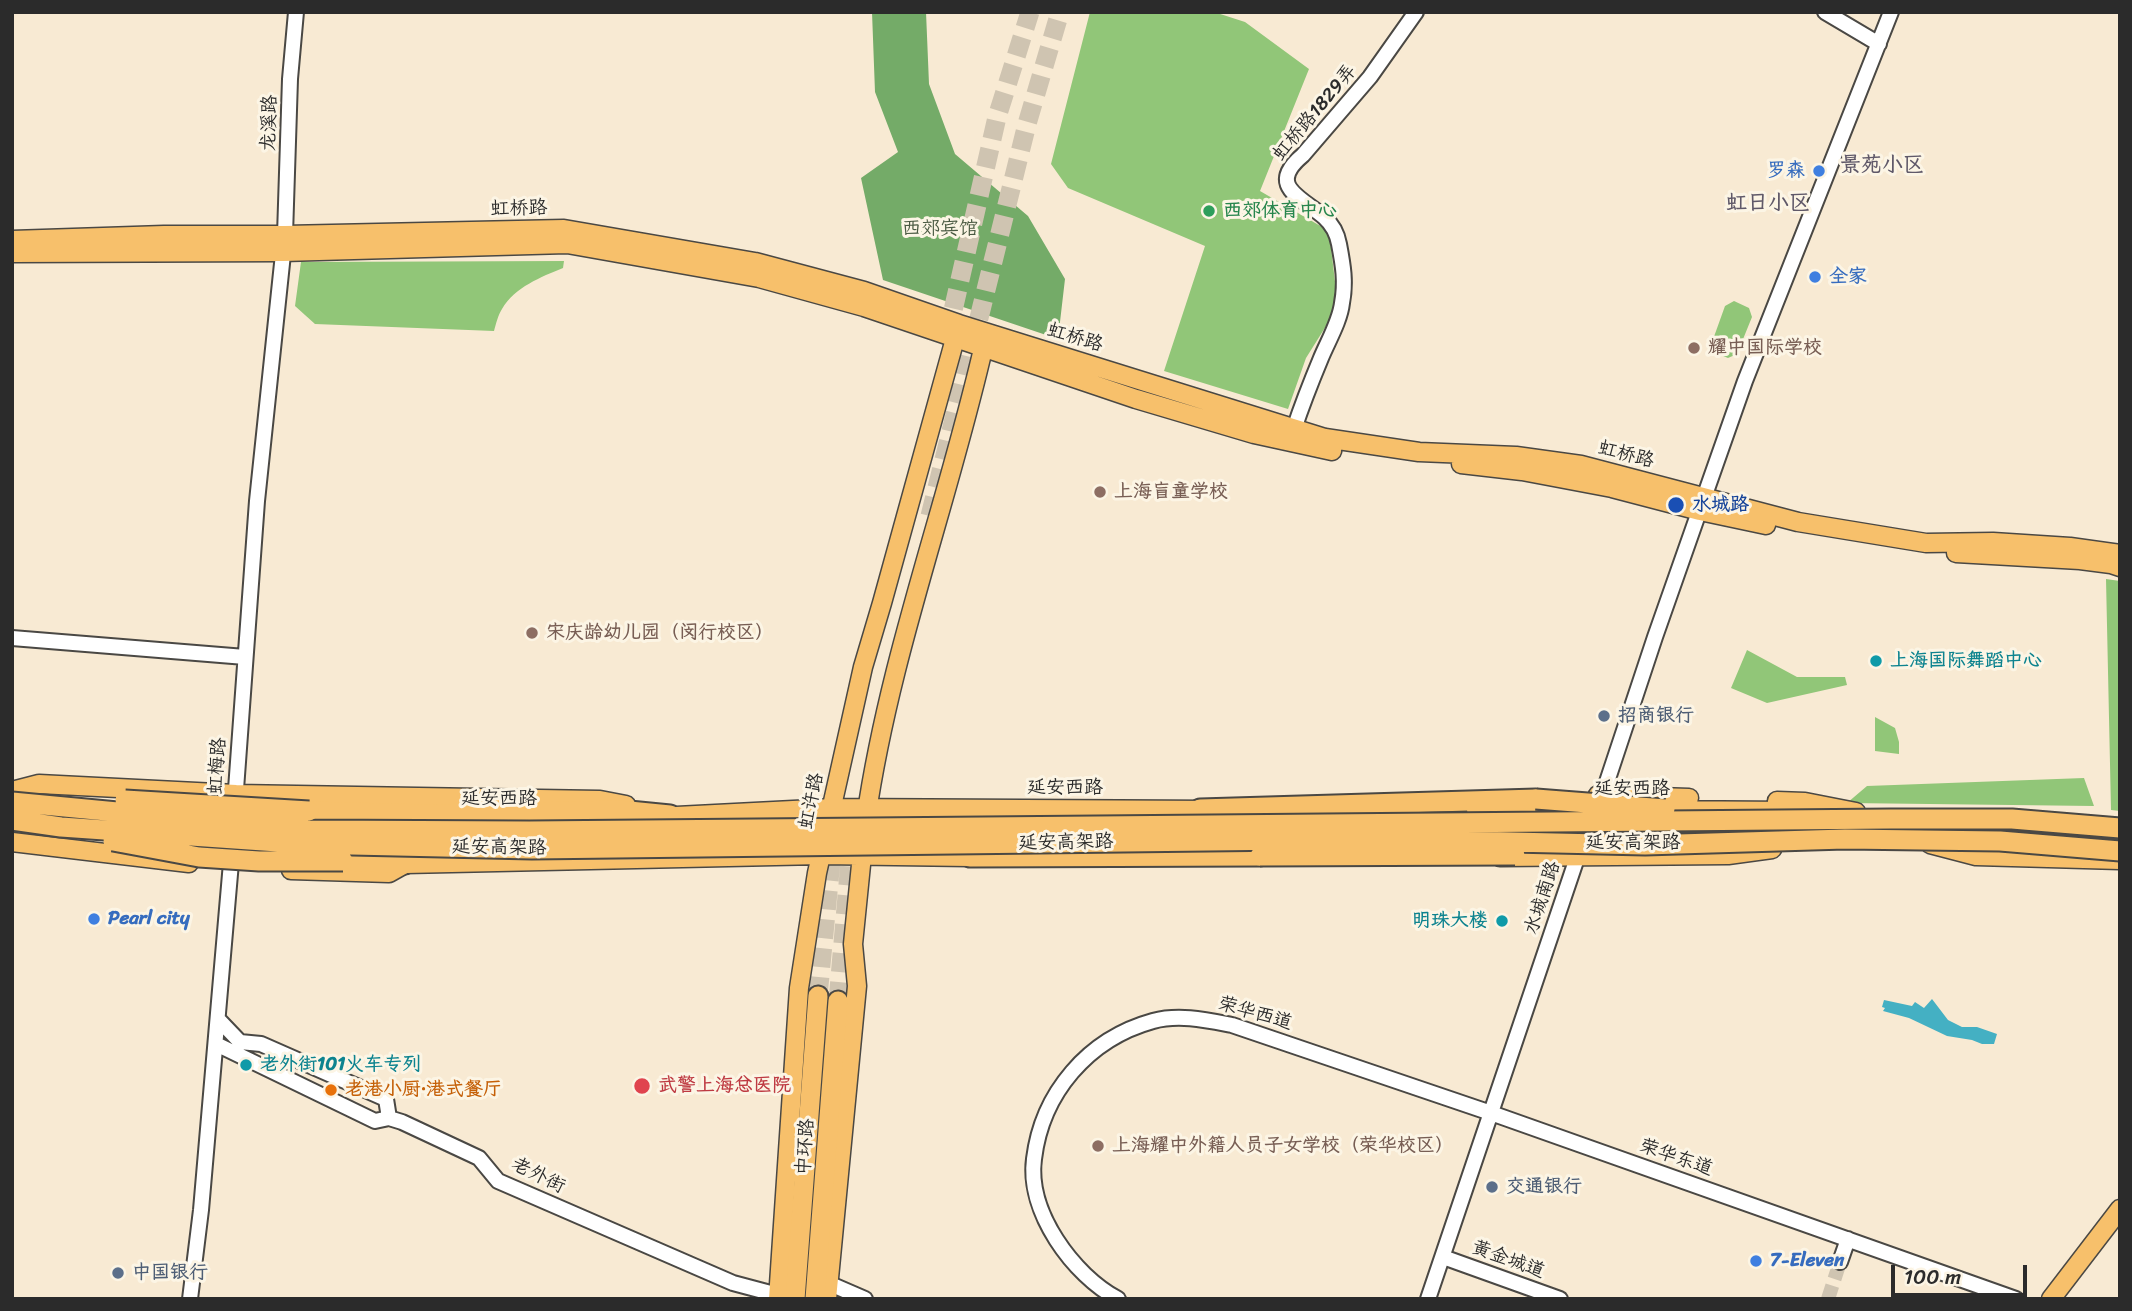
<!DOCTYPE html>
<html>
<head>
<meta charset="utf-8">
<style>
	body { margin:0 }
	#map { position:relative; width:2132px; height:1311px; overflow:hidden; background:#f8ead3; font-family:Sriracha,sans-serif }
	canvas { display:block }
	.frame { position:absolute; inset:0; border:14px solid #2b2b2b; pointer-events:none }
	.scale { position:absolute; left:1891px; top:1265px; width:136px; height:32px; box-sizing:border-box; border:4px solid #2b2b2b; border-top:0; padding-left:9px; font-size:21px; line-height:24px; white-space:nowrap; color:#2b2b2b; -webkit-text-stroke:5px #fcf5e5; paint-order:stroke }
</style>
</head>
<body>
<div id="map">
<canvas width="2132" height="1311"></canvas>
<div class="frame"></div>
<div class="scale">100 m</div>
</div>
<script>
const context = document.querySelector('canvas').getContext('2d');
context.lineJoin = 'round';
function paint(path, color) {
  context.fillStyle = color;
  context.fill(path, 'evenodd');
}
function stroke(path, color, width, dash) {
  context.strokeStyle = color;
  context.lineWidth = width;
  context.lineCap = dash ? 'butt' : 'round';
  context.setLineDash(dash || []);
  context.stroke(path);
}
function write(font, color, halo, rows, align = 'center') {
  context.font = font + ' Sriracha,"LXGW WenKai TC",sans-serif';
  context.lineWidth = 6;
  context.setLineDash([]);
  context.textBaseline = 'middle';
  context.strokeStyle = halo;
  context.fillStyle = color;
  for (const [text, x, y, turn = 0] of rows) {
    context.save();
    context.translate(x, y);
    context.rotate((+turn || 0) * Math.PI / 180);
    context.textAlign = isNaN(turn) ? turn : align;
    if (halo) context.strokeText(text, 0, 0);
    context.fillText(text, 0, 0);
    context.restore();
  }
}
const green = new Path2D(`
	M 1090,12 L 1214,12 L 1245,22 L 1309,69 L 1260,191 L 1329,231 L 1338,307 L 1306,358 L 1288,409 L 1164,371 L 1205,246 L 1068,188 L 1051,164 Z
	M 564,261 L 563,268 C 541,277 515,287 502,309 C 498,315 496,324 494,331 L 315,324 L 295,306 L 301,262 Z
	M 1734,301 L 1749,308 L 1752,317 L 1737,354 L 1728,358 L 1716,353 L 1711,345 L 1725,306 Z
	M 2106,579 L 2120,581 L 2120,811 L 2111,810 Z
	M 1747,650 L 1797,677 L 1845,677 L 1847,685 L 1767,703 L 1731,688 Z
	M 1875,717 L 1895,728 L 1899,742 L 1899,754 L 1875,751 Z
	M 2084,778 L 2094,806 L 1847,803 L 1867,786 Z`);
const forest = new Path2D(`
	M 872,12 L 926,12 L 929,84 L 955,154 L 1028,216 L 1065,279 L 1058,339 L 883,280 L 861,178 L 898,152 L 875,92 Z`);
const water = new Path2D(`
	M 1932,999 L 1948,1020 L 1962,1027 L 1977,1027 L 1997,1034 L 1994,1044 L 1982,1044 L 1972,1040 L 1947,1036 L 1909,1018 L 1883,1011 L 1885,1008 L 1882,1007 L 1884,1000 L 1912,1006 L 1915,1002 L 1924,1008 Z`);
const minorTunnel = new Path2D(`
	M 1828,1299 L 1840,1262`);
const highwayTunnel = new Path2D(`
	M 947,337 L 997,117 L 1030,12
	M 930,516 L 1027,124 L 1060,12
	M 818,996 L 833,840
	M 838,1001 L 852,838`);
const minor = new Path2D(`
	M 1825,12 L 1879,44
	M 1294,429 C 1302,405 1311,382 1321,358 C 1328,341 1340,321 1342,303 C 1346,282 1343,265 1339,244 C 1337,233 1333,225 1324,217 C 1301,197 1266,186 1303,155 L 1370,77 L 1416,12
	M 12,638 L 245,657
	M 235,803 L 257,501 L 285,235 L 290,79 L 296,12
	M 218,1019 L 240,1042 L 261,1044 L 386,1099 L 389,1118
	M 216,1044 L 375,1121 L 389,1118 L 402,1122 L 479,1158 L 498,1181 L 733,1283 L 778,1295
	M 1443,1257 L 1560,1299
	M 1840,1262 L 1848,1239
	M 828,1283 L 865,1299
	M 190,1299 L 201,1210 L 232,851
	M 1118,1299 C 1073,1275 1027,1212 1034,1159 C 1042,1093 1088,1039 1153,1021 C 1179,1014 1206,1020 1232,1025 L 1491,1113 L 2016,1299
	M 1428,1299 L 1577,858 L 1587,841 L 1592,827 L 1655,637 L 1745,381 L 1891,12`);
const major = new Path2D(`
	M 12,240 L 164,235 L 285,235 L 564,229 L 755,262 L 864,291 L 959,324 L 1325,438 L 1419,452 L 1516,456 L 1581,465 L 1798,522 L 1926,543 L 1993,542 L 2070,547 L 2120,554
	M 12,253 L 283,252 L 567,244 L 759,278 L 864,307 L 1136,399 L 1254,434 L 1332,451
	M 1461,464 L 1522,471 L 1612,488 L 1700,511 L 1766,525
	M 1956,553 L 2080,560 L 2111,564 L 2120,567
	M 12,791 L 39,784 L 236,794 L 600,800 L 626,805
	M 1598,795 L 1689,798
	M 1777,801 L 1805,802 L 1856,812
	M 1476,810 L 1570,810
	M 1651,810 L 1791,811
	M 657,817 L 832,808 L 1214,810
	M 866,818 C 890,652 950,498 986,336
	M 12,842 L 189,863
	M 1930,844 L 1976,856 L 2120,860
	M 215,849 L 278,850
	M 1500,857 L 1728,855 L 1772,849
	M 392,861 L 405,864 L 821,855 L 970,857 L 983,855
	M 291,870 L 389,873 L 405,864
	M 778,1299 L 799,988 L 817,873 L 863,667 L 882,603 L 958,328
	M 827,1299 L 857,986 L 853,944 L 863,845
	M 2051,1299 L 2120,1209`);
const highway = new Path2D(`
	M 1200,809 L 1536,799
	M 309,811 L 429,814 L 619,810 L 670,815
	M 970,857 L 1260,856
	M 343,861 L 405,864
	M 795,1299 L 818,996
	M 815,1299 L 838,1001`);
const highwayBridge = new Path2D(`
	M 1536,799 L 1665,809
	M 125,800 L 309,811
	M 12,802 L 307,830 L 529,831 L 1891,819 L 2012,819 L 2120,828
	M 12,820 L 61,827 L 307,844 L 532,849 L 1377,839 L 1645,845 L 1845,839 L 2000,841 L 2120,851
	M 113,841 L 199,857 L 259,861 L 343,861
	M 1260,856 L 1515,855`);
const markers = [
	[1819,171,7,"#3f7fe0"],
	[1209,211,7,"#2e9e5b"],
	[1815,277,7,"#3f7fe0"],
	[1694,348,7,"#8d6e63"],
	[1100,492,7,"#8d6e63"],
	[1676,505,9,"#1a4fb4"],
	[532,633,7,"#8d6e63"],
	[1876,661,7,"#0f9aa8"],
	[1604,716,7,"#5c6f8a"],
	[94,919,7,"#3f7fe0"],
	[1502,921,7,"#0f9aa8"],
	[246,1065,7,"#0f9aa8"],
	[642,1086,9,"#e0444e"],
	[331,1090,7,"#e8710a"],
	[1098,1146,7,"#8d6e63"],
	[1492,1187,7,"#5c6f8a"],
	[1756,1261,7,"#3f7fe0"],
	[118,1273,7,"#5c6f8a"]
];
const streetNames = [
	["虹桥路1829弄",1315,113,-50],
	["龙溪路",270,123,-88],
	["虹桥路",519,209,-1],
	["虹桥路",1075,338,17],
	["虹桥路",1626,455,15],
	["虹梅路",218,766,-86],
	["延安西路",1065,788],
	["延安西路",1632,789],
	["延安西路",499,799],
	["虹许路",812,801,-78],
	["延安高架路",1066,843,-1],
	["延安高架路",1633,843],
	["延安高架路",499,848,1],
	["水城南路",1543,898,-72],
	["荣华西道",1255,1014,16],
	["中环路",806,1147,-86],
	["荣华东道",1676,1158,19],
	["老外街",538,1176,26],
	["黄金城道",1508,1260,20]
];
const shopNames = [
	["罗森",1805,171,"right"],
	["全家",1829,277],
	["Pearl city",108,919],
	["7-Eleven",1770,1261]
];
const leisureNames = [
	["西郊体育中心",1223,211]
];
const parkNames = [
	["西郊宾馆",940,229]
];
const educationNames = [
	["耀中国际学校",1708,348],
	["上海盲童学校",1114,492],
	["宋庆龄幼儿园（闵行校区）",546,633],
	["上海耀中外籍人员子女学校（荣华校区）",1112,1146]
];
const transitNames = [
	["水城路",1692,505]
];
const cultureNames = [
	["上海国际舞蹈中心",1890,661],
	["明珠大楼",1488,921,"right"],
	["老外街101火车专列",260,1065]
];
const serviceNames = [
	["招商银行",1618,716],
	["交通银行",1506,1187],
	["中国银行",132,1273]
];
const healthNames = [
	["武警上海总医院",658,1086]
];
const foodNames = [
	["老港小厨·港式餐厅",345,1090]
];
const neighbourhoodNames = [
	["景苑小区",1882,166],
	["虹日小区",1768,204]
];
paint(green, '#91c678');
paint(forest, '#74ab68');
paint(water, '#44b0c3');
stroke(minorTunnel, '#cfc4b1', 14, [14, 7]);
stroke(highwayTunnel, '#cfc4b1', 19, [19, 10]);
stroke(minor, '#4a4844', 18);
stroke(major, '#4a4844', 21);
stroke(highway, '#4a4844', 23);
stroke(minor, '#fff', 14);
stroke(major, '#f7c06b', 18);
stroke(highway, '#f7c06b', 19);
stroke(highwayBridge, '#4a4844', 23, []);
stroke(highwayBridge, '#f7c06b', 19);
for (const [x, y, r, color] of markers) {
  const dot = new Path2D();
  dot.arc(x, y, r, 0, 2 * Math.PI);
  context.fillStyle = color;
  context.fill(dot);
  stroke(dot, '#fcf5e5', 2.5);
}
write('19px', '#2b2b2b', '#fcf5e5', streetNames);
write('bold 19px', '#366cbe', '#fcf5e5', shopNames, 'left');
write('bold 19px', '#27864d', '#fcf5e5', leisureNames, 'left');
write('19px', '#4a5a42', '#fcf5e5', parkNames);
write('bold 19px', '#785e54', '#fcf5e5', educationNames, 'left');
write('bold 19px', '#164399', '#fcf5e5', transitNames, 'left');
write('bold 19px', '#0d838f', '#fcf5e5', cultureNames, 'left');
write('bold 19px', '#4e5e75', '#fcf5e5', serviceNames, 'left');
write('bold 19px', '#be3a42', '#fcf5e5', healthNames, 'left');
write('bold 19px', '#c56008', '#fcf5e5', foodNames, 'left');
write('bold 21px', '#605969', '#fcf5e5', neighbourhoodNames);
</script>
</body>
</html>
